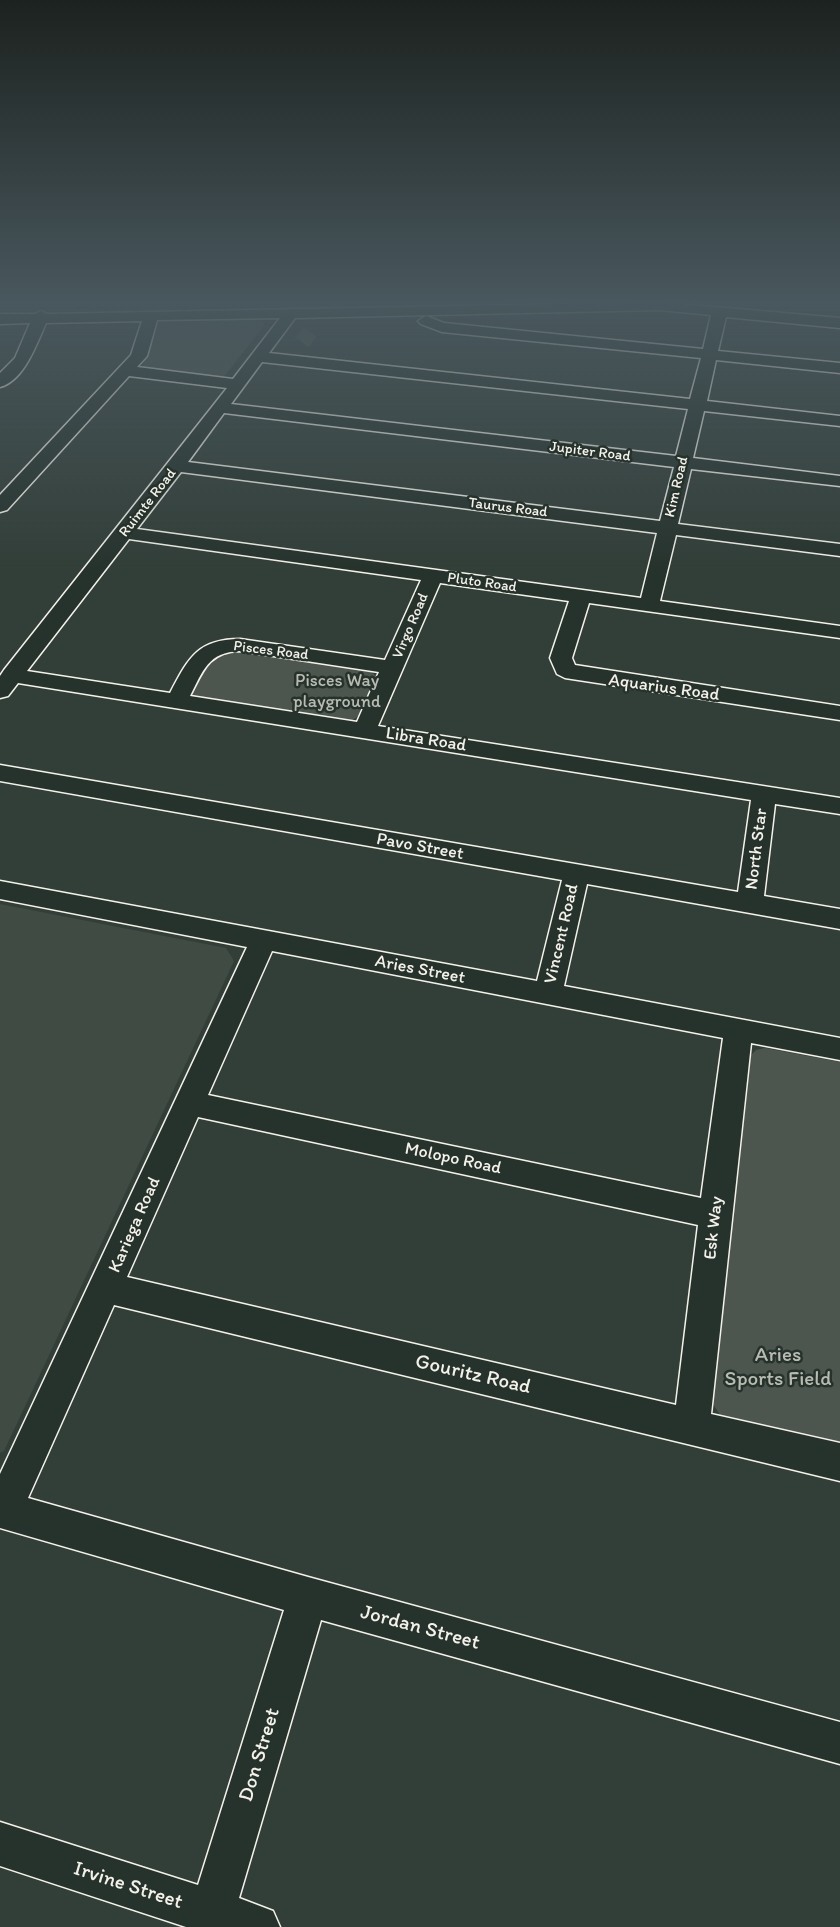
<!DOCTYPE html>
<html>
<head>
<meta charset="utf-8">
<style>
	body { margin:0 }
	canvas { display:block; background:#323e38 }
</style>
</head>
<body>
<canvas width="840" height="1927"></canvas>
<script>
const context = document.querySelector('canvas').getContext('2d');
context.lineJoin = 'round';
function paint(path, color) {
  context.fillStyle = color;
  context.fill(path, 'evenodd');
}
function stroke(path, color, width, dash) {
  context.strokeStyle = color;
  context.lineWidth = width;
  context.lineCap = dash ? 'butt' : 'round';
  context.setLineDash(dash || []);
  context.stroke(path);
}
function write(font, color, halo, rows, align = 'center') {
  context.font = font + ' Itim,sans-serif';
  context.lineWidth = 5;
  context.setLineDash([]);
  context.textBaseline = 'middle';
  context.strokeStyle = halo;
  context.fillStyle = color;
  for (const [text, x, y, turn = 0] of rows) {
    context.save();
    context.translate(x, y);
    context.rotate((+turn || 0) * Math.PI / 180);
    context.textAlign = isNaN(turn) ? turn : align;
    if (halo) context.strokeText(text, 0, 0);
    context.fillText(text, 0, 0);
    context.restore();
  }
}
const built = new Path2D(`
	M 0,904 L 226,948 L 234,961 L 4,1451 L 0,1453 Z`);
const green = new Path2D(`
	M 503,301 L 646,301 L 503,304 Z
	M 246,317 L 264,322 L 263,327 L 222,379 L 141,369 L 149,352 L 157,322 L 160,320 Z
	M 236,649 L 369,670 L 377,677 L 362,714 L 351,721 L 193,696 L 191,693 L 211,655 Z
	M 765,1048 L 840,1062 L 840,1448 L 722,1418 L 713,1404 L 751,1055 L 756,1050 Z`);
const minorTunnel = new Path2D(`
	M 302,342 L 310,332`);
const minor = new Path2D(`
	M 659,302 L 840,318 L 840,328 L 726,317 L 718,351 L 840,363 L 840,373 L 716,360 L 707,401 L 840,416 L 840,426 L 704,411 L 693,458 L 840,476 L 840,486 L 691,469 L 678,524 L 840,544 L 840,556 L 676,535 L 660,601 L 840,626 L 840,638 L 589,603 L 572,658 L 575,665 L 840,706 L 840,720 L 565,678 L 557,674 L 550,658 L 569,601 L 440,583 L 378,726 L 840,798 L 840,814 L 775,804 L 764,896 L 840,909 L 840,929 L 587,884 L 564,986 L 840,1038 L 840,1060 L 751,1043 L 711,1414 L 840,1443 L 840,1481 L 114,1305 L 28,1498 L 308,1577 L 840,1722 L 840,1764 L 321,1620 L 239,1898 L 273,1911 L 280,1927 L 186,1927 L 0,1866 L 0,1822 L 198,1885 L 284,1610 L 0,1528 L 0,1474 L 247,947 L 0,899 L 0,881 L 537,981 L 562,880 L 0,781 L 0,765 L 738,892 L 751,800 L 18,683 L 8,696 L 0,698 L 0,676 L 4,670 L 227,388 L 129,376 L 7,510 L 0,512 L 0,495 L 131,355 L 142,321 L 46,323 C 37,343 24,381 0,387 L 0,373 L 15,358 L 30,323 L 0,324 L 0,314 L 35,314 L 41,311 L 47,314 ZM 659,310 L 711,315 L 703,349 L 444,323 L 426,316 L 418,321 L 421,324 L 442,332 L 701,358 L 690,399 L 269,353 L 295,318 ZM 280,318 L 233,379 L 137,367 L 147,356 L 157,320 ZM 262,362 L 688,409 L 676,456 L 231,404 ZM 224,413 L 674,467 L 660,521 L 188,462 ZM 181,472 L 657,533 L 641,598 L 137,529 ZM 129,539 L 421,580 L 385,660 L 240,639 C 197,639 188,659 170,693 L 27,671 ZM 240,651 L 379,672 L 357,722 L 190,696 C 203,671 208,652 240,651 ZM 272,951 L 723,1038 L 701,1198 L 208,1095 ZM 198,1117 L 698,1225 L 676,1405 L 127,1277 Z`);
const farStreetnames = [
	["Jupiter Road",590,452,7],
	["Kim Road",677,487,-77],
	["Ruimte Road",148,503,-52],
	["Taurus Road",508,508,7],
	["Pluto Road",482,583,8],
	["Virgo Road",411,626,-67],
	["Pisces Road",271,651,7]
];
const parkNames = [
	["Pisces Way",337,681],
	["playground",337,702]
];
const streetNames = [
	["Aquarius Road",664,688,8],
	["Libra Road",426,740,9],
	["Pavo Street",420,847,10],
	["North Star",757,849,-83],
	["Vincent Road",562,934,-77],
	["Aries Street",420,970,11],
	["Molopo Road",453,1159,12],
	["Kariega Road",135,1225,-66],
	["Esk Way",714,1228,-84]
];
const nearParknames = [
	["Aries",778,1356],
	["Sports Field",778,1380]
];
const nearStreetnames = [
	["Gouritz Road",473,1375,13],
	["Jordan Street",420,1628,15],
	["Don Street",260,1755,-73],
	["Irvine Street",128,1886,18]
];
paint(built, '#404b44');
paint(green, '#4c564f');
stroke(minorTunnel, '#4f5952', 16, [16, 8]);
stroke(minor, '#f4f1e8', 3);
paint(minor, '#26332d');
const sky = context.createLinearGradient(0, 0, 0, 570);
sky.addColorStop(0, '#1c221f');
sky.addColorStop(0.53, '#49585e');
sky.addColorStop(1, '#49585e00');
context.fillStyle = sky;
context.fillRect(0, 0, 840, 570);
write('15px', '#f4f1e8', '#26332d', farStreetnames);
write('18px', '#b9bbb2', '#26332d', parkNames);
write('18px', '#f4f1e8', '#26332d', streetNames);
write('21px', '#b9bbb2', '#26332d', nearParknames);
write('21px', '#f4f1e8', '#26332d', nearStreetnames);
</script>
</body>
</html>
